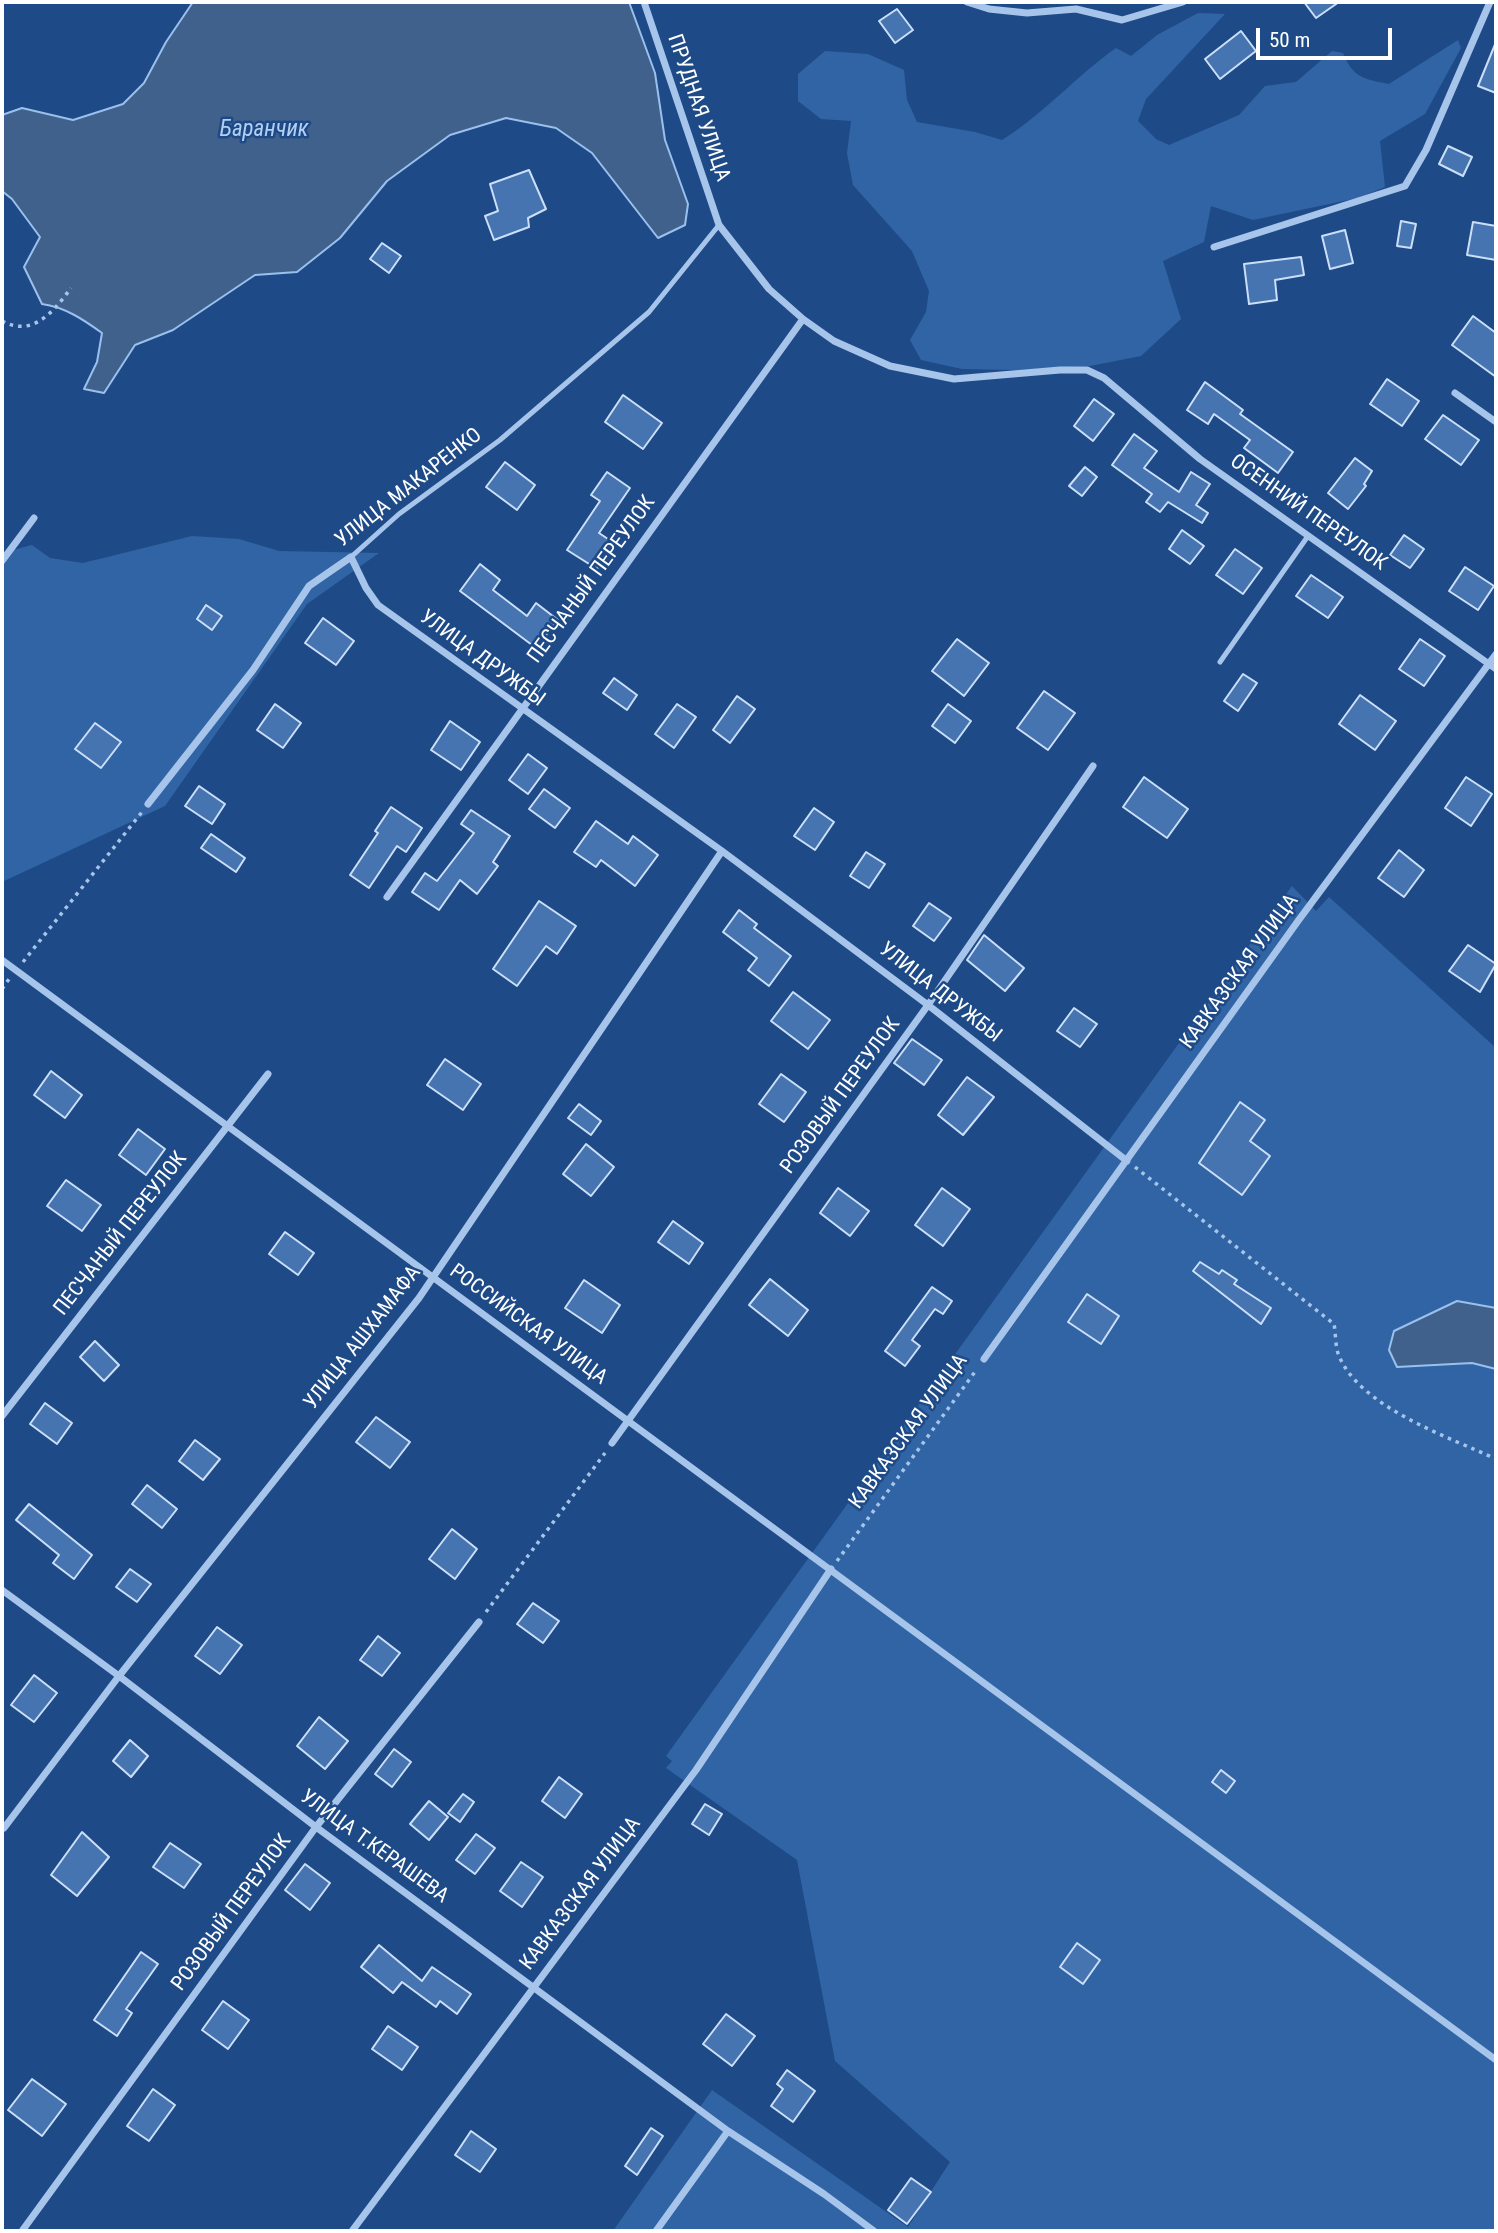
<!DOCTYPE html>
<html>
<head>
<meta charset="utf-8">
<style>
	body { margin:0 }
	#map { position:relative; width:1498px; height:2233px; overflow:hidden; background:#1e4b87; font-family:"Roboto Condensed",sans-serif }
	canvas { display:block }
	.frame { position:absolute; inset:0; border:4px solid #fff; pointer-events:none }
	.scale { position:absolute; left:1256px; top:28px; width:136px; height:32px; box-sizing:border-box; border:4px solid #fff; border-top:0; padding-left:9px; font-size:21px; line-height:24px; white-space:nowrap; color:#fff; -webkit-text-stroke:5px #1e4b87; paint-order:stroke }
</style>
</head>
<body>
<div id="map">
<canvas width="1498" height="2233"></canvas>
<div class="frame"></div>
<div class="scale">50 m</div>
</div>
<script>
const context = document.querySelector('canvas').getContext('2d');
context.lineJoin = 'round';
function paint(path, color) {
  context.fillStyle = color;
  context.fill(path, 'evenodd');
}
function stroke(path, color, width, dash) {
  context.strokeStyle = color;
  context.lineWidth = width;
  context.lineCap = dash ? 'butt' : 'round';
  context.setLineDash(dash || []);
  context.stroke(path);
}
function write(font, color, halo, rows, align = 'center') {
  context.font = font + ' "Roboto Condensed",sans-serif';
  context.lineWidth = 5;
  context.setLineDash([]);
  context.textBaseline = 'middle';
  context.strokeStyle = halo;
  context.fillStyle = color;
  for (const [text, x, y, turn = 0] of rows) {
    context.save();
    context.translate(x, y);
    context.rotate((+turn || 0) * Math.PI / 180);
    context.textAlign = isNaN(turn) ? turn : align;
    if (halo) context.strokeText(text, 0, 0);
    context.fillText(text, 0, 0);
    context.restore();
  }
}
const green = new Path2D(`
	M 1198,13 L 1225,14 L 1146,99 L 1138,121 L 1156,139 L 1169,145 L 1239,115 L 1265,86 L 1296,82 L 1332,51 L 1343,53 C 1353,78 1364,79 1389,84 L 1458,40 L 1461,48 L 1425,114 L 1380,141 L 1385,187 L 1358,198 L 1253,220 L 1211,206 L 1204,242 L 1163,261 L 1181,319 L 1141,356 L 1090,366 L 1017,370 L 962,369 L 921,360 L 910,340 L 926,312 L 929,291 L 912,251 L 853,185 L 847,153 L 851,121 L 821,119 L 798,101 L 798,74 L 825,51 L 868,54 L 904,70 L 907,100 L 917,122 L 975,132 L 1002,140 C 1044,114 1076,76 1116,48 L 1131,56 L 1157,35 Z
	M 192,536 L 239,539 L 279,551 L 379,553 L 307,604 L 165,806 L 2,882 L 2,553 L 32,545 L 50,558 L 83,563 Z
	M 1292,886 L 1316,911 L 1329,897 L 1496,1048 L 1496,2231 L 613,2231 L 712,2090 L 908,2227 L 950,2162 L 835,2061 L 797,1860 L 666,1768 L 672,1761 L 666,1756 Z`);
const water = new Path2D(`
	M 193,2 L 629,2 L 655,73 L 665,140 L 688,204 L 685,225 L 658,238 L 592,153 L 556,128 L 506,118 L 450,135 L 387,181 L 340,238 L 297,272 L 255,275 L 173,330 L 135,345 L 104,393 L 84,389 L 97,362 L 102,333 C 84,320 65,307 42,304 L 24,267 L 40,237 L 12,199 L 2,191 L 2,115 L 22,108 L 73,120 L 123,104 L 144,83 L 166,42 Z
	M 1457,1301 L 1496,1308 L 1496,1369 L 1472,1363 L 1397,1367 L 1389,1350 L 1394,1331 Z`);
const building = new Path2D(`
	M 1304,2 L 1339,2 L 1316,18 Z
	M 897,9 L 913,30 L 895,43 L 879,21 Z
	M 1241,31 L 1256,51 L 1220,79 L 1205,59 Z
	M 1496,42 L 1496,93 L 1478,86 Z
	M 1448,146 L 1472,157 L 1463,176 L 1439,164 Z
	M 529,170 L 546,209 L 528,218 L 529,227 L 494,240 L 485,216 L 498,211 L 490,184 Z
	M 1401,221 L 1416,224 L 1411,248 L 1397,246 Z
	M 1473,222 L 1496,226 L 1496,260 L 1467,255 Z
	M 1345,230 L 1353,263 L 1330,269 L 1322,236 Z
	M 382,243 L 401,256 L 389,273 L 370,259 Z
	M 1301,257 L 1304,275 L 1275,280 L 1277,300 L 1249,304 L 1244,264 Z
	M 1473,316 L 1496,333 L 1496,377 L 1452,345 Z
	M 1387,379 L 1419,401 L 1402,426 L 1370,404 Z
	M 1205,382 L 1243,410 L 1240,414 L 1293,452 L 1278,473 L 1244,448 L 1250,440 L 1214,414 L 1208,424 L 1187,410 Z
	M 623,395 L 662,423 L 643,449 L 605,422 Z
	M 1094,399 L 1114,414 L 1093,441 L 1074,426 Z
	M 1443,415 L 1479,440 L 1461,465 L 1425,439 Z
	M 1134,434 L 1157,451 L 1144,468 L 1179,492 L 1191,472 L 1210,484 L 1196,505 L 1208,513 L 1202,523 L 1168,502 L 1160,512 L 1146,502 L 1152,494 L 1112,465 Z
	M 1355,458 L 1372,471 L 1364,484 L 1366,486 L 1348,509 L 1328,493 Z
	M 505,462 L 535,485 L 517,510 L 486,487 Z
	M 1085,467 L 1097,477 L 1082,496 L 1069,486 Z
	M 607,472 L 630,488 L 599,533 L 614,543 L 597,569 L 567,550 L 600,501 L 591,495 Z
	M 1182,530 L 1204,546 L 1190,564 L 1169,549 Z
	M 1404,535 L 1424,549 L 1410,568 L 1390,555 Z
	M 1235,549 L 1262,568 L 1243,594 L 1216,575 Z
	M 480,564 L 500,580 L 493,590 L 527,616 L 536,603 L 558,620 L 536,648 L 460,591 Z
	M 1465,567 L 1494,586 L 1478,610 L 1449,591 Z
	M 1311,575 L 1343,597 L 1328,618 L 1296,596 Z
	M 206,605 L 222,616 L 212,630 L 197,619 Z
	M 323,618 L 354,641 L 336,665 L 305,643 Z
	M 957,639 L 989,663 L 964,696 L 932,671 Z
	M 1420,639 L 1445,656 L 1424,686 L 1399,669 Z
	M 1243,674 L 1257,683 L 1238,711 L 1224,701 Z
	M 614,678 L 637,695 L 627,710 L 603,693 Z
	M 1044,691 L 1075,713 L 1048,750 L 1017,728 Z
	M 1360,695 L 1396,721 L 1375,750 L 1339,724 Z
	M 737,696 L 755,709 L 730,743 L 713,730 Z
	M 275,704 L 301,723 L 283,748 L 257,730 Z
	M 677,704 L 696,717 L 674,748 L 655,734 Z
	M 948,704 L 971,721 L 955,743 L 932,726 Z
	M 450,721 L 480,742 L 461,770 L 431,750 Z
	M 95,723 L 121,742 L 101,768 L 75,749 Z
	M 528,754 L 547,768 L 528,794 L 509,780 Z
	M 1144,777 L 1188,809 L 1167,838 L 1123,807 Z
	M 1466,777 L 1492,794 L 1471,826 L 1445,808 Z
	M 199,786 L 225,804 L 212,824 L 185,806 Z
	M 544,789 L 570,808 L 555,828 L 529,809 Z
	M 391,807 L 422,828 L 406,852 L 397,846 L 369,888 L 350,875 L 378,833 L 375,831 Z
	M 814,808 L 834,822 L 815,850 L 794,836 Z
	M 471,810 L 510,836 L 493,862 L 498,866 L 477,894 L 460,880 L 439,910 L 412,892 L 425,873 L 437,881 L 474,833 L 461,824 Z
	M 596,821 L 628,844 L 633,836 L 658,855 L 635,886 L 601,860 L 596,867 L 574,852 Z
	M 211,834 L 245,858 L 236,872 L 201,848 Z
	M 1399,850 L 1424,870 L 1404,897 L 1378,878 Z
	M 866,852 L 885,864 L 869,888 L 850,876 Z
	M 539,901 L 576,926 L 557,954 L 546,946 L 517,986 L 493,969 Z
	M 929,903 L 951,918 L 934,941 L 913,926 Z
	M 739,910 L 757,924 L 754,928 L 791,956 L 769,986 L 748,970 L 757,958 L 723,932 Z
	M 984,935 L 1024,968 L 1005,991 L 967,960 Z
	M 1468,945 L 1496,964 L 1480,992 L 1449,971 Z
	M 793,992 L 830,1020 L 808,1049 L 771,1021 Z
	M 1074,1008 L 1097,1024 L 1080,1047 L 1057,1031 Z
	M 912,1039 L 942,1060 L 924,1085 L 894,1063 Z
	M 445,1059 L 481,1084 L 463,1110 L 427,1085 Z
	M 51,1071 L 82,1095 L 65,1118 L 34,1095 Z
	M 781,1074 L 806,1092 L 784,1122 L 759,1104 Z
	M 967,1077 L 994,1097 L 963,1135 L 938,1115 Z
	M 1240,1102 L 1265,1120 L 1250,1141 L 1270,1156 L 1242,1195 L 1199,1163 Z
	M 579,1104 L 601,1121 L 591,1135 L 568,1118 Z
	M 138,1129 L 165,1149 L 146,1175 L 119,1155 Z
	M 586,1144 L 614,1167 L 591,1196 L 563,1174 Z
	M 66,1180 L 101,1205 L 82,1231 L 47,1206 Z
	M 838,1188 L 869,1211 L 850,1236 L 820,1213 Z
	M 942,1188 L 970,1209 L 943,1246 L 915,1225 Z
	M 673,1221 L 703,1243 L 689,1264 L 658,1242 Z
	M 285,1232 L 314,1253 L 298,1275 L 269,1254 Z
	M 1200,1262 L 1219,1274 L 1222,1270 L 1237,1280 L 1234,1284 L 1271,1308 L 1261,1324 L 1193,1271 Z
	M 770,1279 L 808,1310 L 788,1336 L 749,1305 Z
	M 584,1280 L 620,1305 L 602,1333 L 565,1308 Z
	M 932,1287 L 952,1301 L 943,1314 L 935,1309 L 912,1340 L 920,1346 L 905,1366 L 885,1351 Z
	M 1087,1294 L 1119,1316 L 1101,1344 L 1068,1322 Z
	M 95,1341 L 119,1365 L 104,1381 L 80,1357 Z
	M 45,1403 L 72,1423 L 57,1444 L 30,1424 Z
	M 376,1417 L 410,1442 L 390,1468 L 356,1442 Z
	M 195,1440 L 220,1459 L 203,1480 L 179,1461 Z
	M 147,1485 L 177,1509 L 162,1528 L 132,1504 Z
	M 29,1504 L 92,1555 L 74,1579 L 53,1563 L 59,1555 L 16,1520 Z
	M 452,1529 L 477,1549 L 455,1579 L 429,1559 Z
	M 130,1569 L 151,1584 L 137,1602 L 116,1587 Z
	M 533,1603 L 559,1621 L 543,1643 L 517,1624 Z
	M 217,1627 L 242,1645 L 220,1674 L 195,1656 Z
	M 378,1636 L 400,1653 L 382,1676 L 360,1660 Z
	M 34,1675 L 57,1693 L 34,1722 L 11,1705 Z
	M 319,1717 L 348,1741 L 325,1769 L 297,1746 Z
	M 130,1740 L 148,1756 L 131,1777 L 113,1761 Z
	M 394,1749 L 411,1762 L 392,1787 L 375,1774 Z
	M 1221,1770 L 1235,1781 L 1226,1793 L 1212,1782 Z
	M 559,1777 L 582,1794 L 565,1818 L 542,1801 Z
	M 463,1794 L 474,1802 L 460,1822 L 448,1813 Z
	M 429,1801 L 448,1817 L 429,1840 L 410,1824 Z
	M 705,1804 L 722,1814 L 709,1835 L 692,1824 Z
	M 82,1832 L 109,1857 L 77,1896 L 51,1875 Z
	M 476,1834 L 495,1848 L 475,1874 L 456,1860 Z
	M 170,1843 L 201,1864 L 184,1888 L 153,1867 Z
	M 521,1862 L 543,1877 L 522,1907 L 500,1891 Z
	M 305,1864 L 330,1883 L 310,1910 L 285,1890 Z
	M 1077,1943 L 1100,1960 L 1083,1984 L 1060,1967 Z
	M 379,1945 L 422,1981 L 432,1967 L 471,1994 L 457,2014 L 440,2001 L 436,2007 L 402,1982 L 393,1993 L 361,1967 Z
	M 141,1952 L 158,1964 L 126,2009 L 132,2013 L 117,2036 L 94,2020 Z
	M 223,2001 L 249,2020 L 228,2049 L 202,2030 Z
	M 726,2014 L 755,2036 L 732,2066 L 703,2044 Z
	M 388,2026 L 418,2047 L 402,2070 L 372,2049 Z
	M 787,2070 L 815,2091 L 793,2122 L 771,2106 L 783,2089 L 777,2084 Z
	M 32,2079 L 66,2104 L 42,2136 L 8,2110 Z
	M 153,2089 L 175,2105 L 149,2141 L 127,2126 Z
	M 651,2128 L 663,2136 L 637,2175 L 625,2166 Z
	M 471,2131 L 496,2149 L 480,2172 L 455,2155 Z
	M 911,2178 L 931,2192 L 907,2224 L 888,2210 Z`);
const path = new Path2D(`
	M 2,321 C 33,338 54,311 71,288
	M 23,962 L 142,812
	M 2,989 L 9,979
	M 1135,1167 L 1334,1324 C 1336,1334 1335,1347 1339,1356 C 1361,1408 1449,1437 1496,1459
	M 837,1561 L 977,1369
	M 486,1612 L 605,1453`);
const service = new Path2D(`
	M 351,557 L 399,514 L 500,440 L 649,312 L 719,225
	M 1220,662 L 1308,536`);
const minor = new Path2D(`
	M 644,2 L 719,225 L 769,289 L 803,319 L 834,341 L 890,366 L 954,379 L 1060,370 L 1087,370 L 1104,378 L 1200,459 L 1496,669
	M 967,2 L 989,9 L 1027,13 L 1076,9 L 1122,20 L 1183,2
	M 1214,247 L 1405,186 L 1426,150 L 1490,2
	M 1455,393 L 1496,422
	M 2,561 L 34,518
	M 148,804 L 253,670 L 309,586 L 351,557 L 366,588 L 378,605 L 722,851 L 928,1005 L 1127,1161
	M 387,897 L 803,319
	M 2,960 L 1496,2060
	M 984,1359 L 1298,921 L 1496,654
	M 2,1416 L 268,1074
	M 612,1443 L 928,1005 L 1093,766
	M 2,1590 L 119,1676 L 316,1827 L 728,2131 L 824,2194 L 874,2231
	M 4,1828 L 119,1676 L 419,1298 L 722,851
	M 22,2231 L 316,1827 L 479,1622
	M 352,2231 L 696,1770 L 831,1569
	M 656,2231 L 728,2131`);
const streetNames = [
	["ПРУДНАЯ УЛИЦА",698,108,71],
	["УЛИЦА МАКАРЕНКО",409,488,-38],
	["ОСЕННИЙ ПЕРЕУЛОК",1308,513,35],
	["ПЕСЧАНЫЙ ПЕРЕУЛОК",592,580,-54],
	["УЛИЦА ДРУЖБЫ",482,659,36],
	["КАВКАЗCКАЯ УЛИЦА",1240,972,-54],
	["УЛИЦА ДРУЖБЫ",940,993,38],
	["РОЗОВЫЙ ПЕРЕУЛОК",841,1096,-54],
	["ПЕСЧАНЫЙ ПЕРЕУЛОК",121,1234,-52],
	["РОССИЙСКАЯ УЛИЦА",528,1325,36],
	["УЛИЦА АШХАМАФА",363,1338,-52],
	["КАВКАЗCКАЯ УЛИЦА",909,1432,-54],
	["УЛИЦА Т.КЕРАШЕВА",374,1847,36],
	["КАВКАЗCКАЯ УЛИЦА",581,1894,-53],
	["РОЗОВЫЙ ПЕРЕУЛОК",232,1913,-54]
];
const waterNames = [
	["Баранчик",264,130]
];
paint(green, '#3164a5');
paint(water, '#41618d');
stroke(water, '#9ac0ed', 2);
paint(building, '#4674b0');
stroke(building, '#ccdff8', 2);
stroke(path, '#a7c5eb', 3.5, [3.5, 5]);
stroke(service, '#a7c5eb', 5);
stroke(minor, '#a7c5eb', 7);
write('21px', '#fff', '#1e4b87', streetNames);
write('italic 23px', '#b3cff2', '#1e4b87', waterNames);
</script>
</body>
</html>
